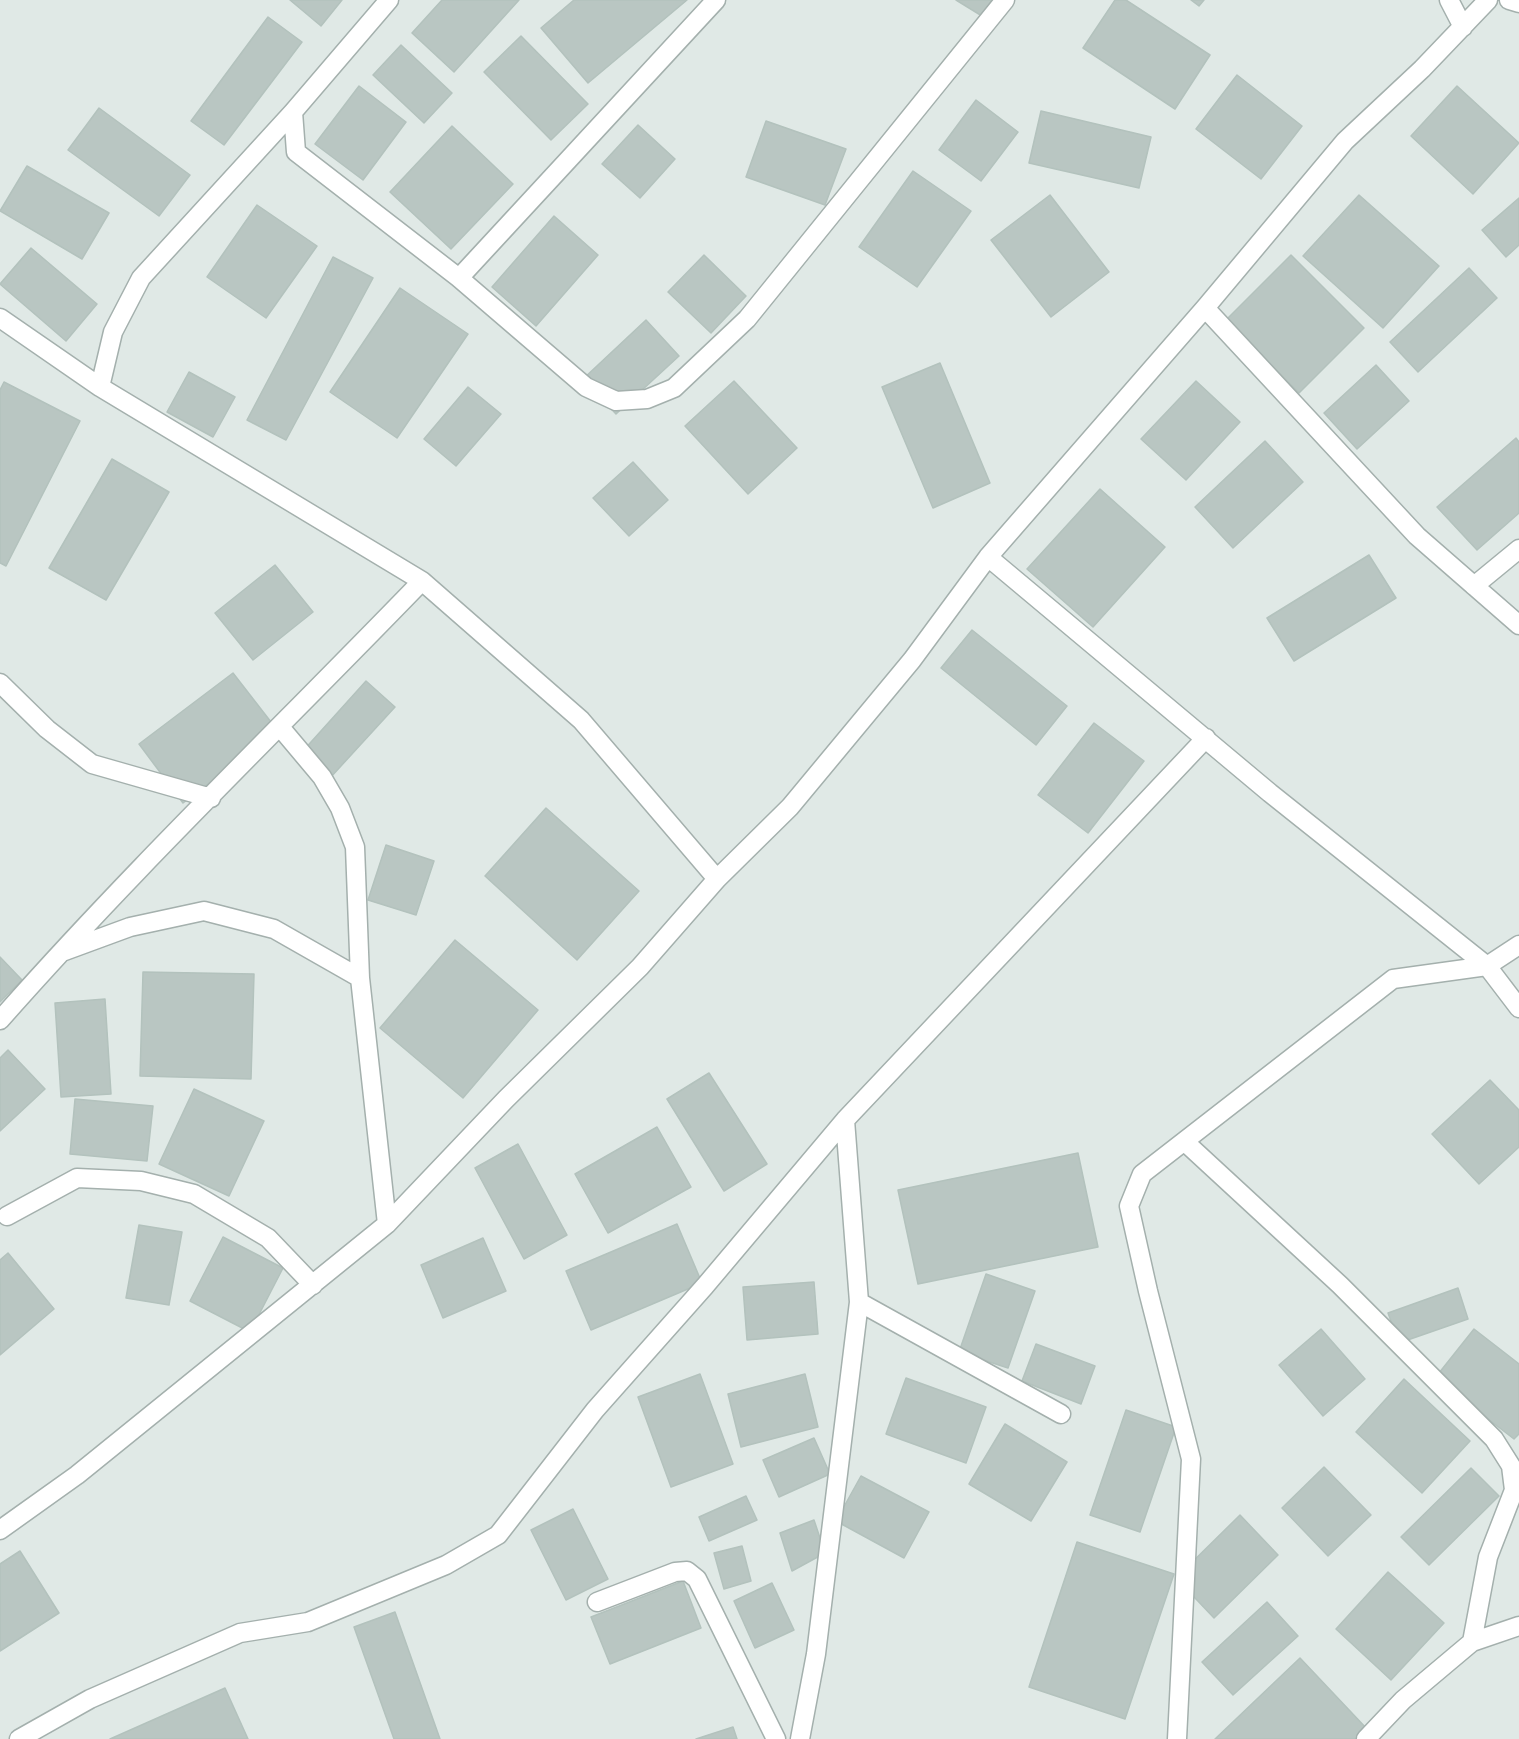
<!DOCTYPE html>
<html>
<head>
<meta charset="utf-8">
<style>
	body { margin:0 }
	canvas { display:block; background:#e0e9e6 }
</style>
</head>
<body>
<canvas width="1519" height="1739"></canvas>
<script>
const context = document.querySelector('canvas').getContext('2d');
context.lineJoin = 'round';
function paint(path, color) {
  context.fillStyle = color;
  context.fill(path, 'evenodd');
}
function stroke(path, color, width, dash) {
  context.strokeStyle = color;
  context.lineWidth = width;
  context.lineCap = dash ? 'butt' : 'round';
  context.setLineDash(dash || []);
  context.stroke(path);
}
const building = new Path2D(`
	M 290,0 L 342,0 L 321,26 Z
	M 442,0 L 519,0 L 454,72 L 412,33 Z
	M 574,0 L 687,0 L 588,83 L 541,28 Z
	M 956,0 L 992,0 L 982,16 Z
	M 1115,0 L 1126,0 L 1210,55 L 1175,109 L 1083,48 Z
	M 1191,0 L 1204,0 L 1199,6 Z
	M 268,17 L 302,42 L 224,145 L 191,121 Z
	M 521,36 L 588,104 L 551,140 L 484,72 Z
	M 401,45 L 452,93 L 424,123 L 373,75 Z
	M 1237,75 L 1302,126 L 1261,179 L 1196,129 Z
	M 359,86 L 406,122 L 363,180 L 315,144 Z
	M 1457,86 L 1519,143 L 1473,194 L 1411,136 Z
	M 976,100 L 1018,132 L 981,181 L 939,150 Z
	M 99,108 L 190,175 L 159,216 L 68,150 Z
	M 1041,111 L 1151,137 L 1139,188 L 1029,163 Z
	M 766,121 L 846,149 L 825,205 L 746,177 Z
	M 638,125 L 675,159 L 640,198 L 602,164 Z
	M 452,126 L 513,184 L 451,249 L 390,192 Z
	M 27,166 L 109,213 L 82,259 L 0,211 Z
	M 913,171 L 971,211 L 917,287 L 859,247 Z
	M 1050,195 L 1109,272 L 1051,317 L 991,240 Z
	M 1359,195 L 1439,266 L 1383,328 L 1303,256 Z
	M 1519,198 L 1519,245 L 1506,257 L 1482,230 Z
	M 257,205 L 317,246 L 266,318 L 207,277 Z
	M 554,216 L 598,255 L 536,326 L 492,287 Z
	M 31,248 L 97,304 L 66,341 L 0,284 Z
	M 704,255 L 746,296 L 711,333 L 668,292 Z
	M 1291,255 L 1364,328 L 1299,393 L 1226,320 Z
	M 333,257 L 373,278 L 286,440 L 247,420 Z
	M 1469,268 L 1497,298 L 1418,372 L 1390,342 Z
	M 400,288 L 468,334 L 397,438 L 330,392 Z
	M 646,320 L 679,356 L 616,414 L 583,379 Z
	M 940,363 L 990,483 L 933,508 L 882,387 Z
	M 1376,365 L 1409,401 L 1357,449 L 1324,413 Z
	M 189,372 L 235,397 L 213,437 L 167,412 Z
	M 734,381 L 797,448 L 748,494 L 685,426 Z
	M 1196,381 L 1240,422 L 1186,480 L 1141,439 Z
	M 4,382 L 80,421 L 6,566 L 0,563 L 0,390 Z
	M 468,387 L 501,414 L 456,466 L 424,439 Z
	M 1516,438 L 1519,442 L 1519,513 L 1477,550 L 1437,507 Z
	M 1265,441 L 1303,482 L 1233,548 L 1195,507 Z
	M 112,459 L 169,492 L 106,600 L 49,568 Z
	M 633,462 L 668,500 L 629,536 L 593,498 Z
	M 1100,489 L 1165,547 L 1093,627 L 1027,569 Z
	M 1369,555 L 1396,598 L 1294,661 L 1267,618 Z
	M 275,565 L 313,612 L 253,660 L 215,613 Z
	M 972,630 L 1067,706 L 1036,745 L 941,668 Z
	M 233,673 L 278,731 L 183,803 L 139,744 Z
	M 366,681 L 395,707 L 330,778 L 302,752 Z
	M 1094,723 L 1144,761 L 1088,833 L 1038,795 Z
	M 546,808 L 639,891 L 577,960 L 485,876 Z
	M 386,845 L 434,861 L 416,915 L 368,900 Z
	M 455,940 L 538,1010 L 463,1098 L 380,1028 Z
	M 0,957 L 22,980 L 0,1002 Z
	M 143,972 L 254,974 L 251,1079 L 140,1076 Z
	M 105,999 L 111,1094 L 61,1097 L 55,1003 Z
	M 8,1050 L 45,1089 L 0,1131 L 0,1058 Z
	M 709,1073 L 767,1164 L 724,1191 L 667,1099 Z
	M 1490,1080 L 1519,1110 L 1519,1147 L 1479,1184 L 1432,1134 Z
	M 194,1089 L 264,1121 L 229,1196 L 159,1164 Z
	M 75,1099 L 153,1106 L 147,1161 L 70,1154 Z
	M 657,1127 L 691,1187 L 608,1233 L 575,1174 Z
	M 518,1144 L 567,1235 L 524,1259 L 475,1168 Z
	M 1078,1153 L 1098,1247 L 918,1284 L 898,1190 Z
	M 677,1224 L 702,1283 L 591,1330 L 566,1271 Z
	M 139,1225 L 182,1232 L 169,1305 L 126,1298 Z
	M 223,1237 L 283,1268 L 250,1332 L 190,1301 Z
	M 483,1238 L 506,1291 L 443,1318 L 421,1265 Z
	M 8,1253 L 54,1309 L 0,1355 L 0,1260 Z
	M 986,1274 L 1035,1291 L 1008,1368 L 959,1352 Z
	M 814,1282 L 818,1334 L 747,1340 L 743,1287 Z
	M 1458,1288 L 1468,1319 L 1399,1343 L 1388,1313 Z
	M 1321,1329 L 1365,1379 L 1323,1416 L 1279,1365 Z
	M 1474,1329 L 1519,1364 L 1519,1434 L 1514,1439 L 1435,1378 Z
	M 1036,1344 L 1095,1366 L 1081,1404 L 1022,1381 Z
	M 700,1374 L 733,1464 L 671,1487 L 638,1397 Z
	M 805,1374 L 818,1427 L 741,1447 L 728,1394 Z
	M 906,1378 L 986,1407 L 966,1463 L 886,1434 Z
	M 1404,1379 L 1470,1441 L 1422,1493 L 1356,1432 Z
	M 1126,1410 L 1176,1427 L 1140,1532 L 1090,1515 Z
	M 1005,1424 L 1067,1462 L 1031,1521 L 969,1484 Z
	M 814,1438 L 830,1474 L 779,1497 L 763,1460 Z
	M 1324,1467 L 1371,1515 L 1328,1556 L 1282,1508 Z
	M 1471,1468 L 1499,1496 L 1429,1565 L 1401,1537 Z
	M 861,1476 L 929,1512 L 904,1558 L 836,1521 Z
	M 746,1496 L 757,1520 L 709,1541 L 699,1517 Z
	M 573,1509 L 608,1579 L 566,1600 L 531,1530 Z
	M 1240,1515 L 1278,1555 L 1214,1618 L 1176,1578 Z
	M 814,1520 L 825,1553 L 792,1571 L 780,1533 Z
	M 1077,1542 L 1174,1574 L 1125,1719 L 1029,1687 Z
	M 742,1546 L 751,1581 L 724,1589 L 714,1553 Z
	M 20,1551 L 59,1613 L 0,1651 L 0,1564 Z
	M 1388,1572 L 1444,1623 L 1391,1680 L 1336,1629 Z
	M 683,1581 L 701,1628 L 610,1664 L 591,1617 Z
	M 772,1583 L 794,1630 L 755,1648 L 734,1601 Z
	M 1267,1602 L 1298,1636 L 1233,1695 L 1202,1662 Z
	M 395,1612 L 440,1739 L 394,1739 L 354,1627 Z
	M 1300,1658 L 1368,1730 L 1358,1739 L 1215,1739 Z
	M 225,1688 L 248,1739 L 110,1739 Z
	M 733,1727 L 737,1739 L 696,1739 Z`);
const street = new Path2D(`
	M 389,0 L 293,112 L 296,152 L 459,278 L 586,387 L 616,401 L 647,399 L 674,388 L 747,319 L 1005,0
	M 1449,0 L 1463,27
	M 1509,0 L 1519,3
	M 459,278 L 716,0
	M 1205,308 L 1417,536 L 1519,625
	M 0,318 L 100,387 L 422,581 L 581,720 L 717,879
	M 100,387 L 113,332 L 141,278 L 293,112
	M 988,557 L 1270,793 L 1487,966 L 1519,1008
	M 1474,586 L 1519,549
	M 0,683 L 47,729 L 92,764 L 211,798
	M 280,727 L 322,777 L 340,808 L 355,847 L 360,978
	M 62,952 L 130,927 L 204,911 L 274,929 L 360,978 L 387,1224
	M 0,1020 C 134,868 281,727 422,581
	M 1185,1142 L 1340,1285 L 1494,1439 L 1511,1466 L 1514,1490 L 1488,1557 L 1472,1642
	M 7,1216 L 77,1178 L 141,1181 L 194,1194 L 268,1238 L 313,1285
	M 859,1302 L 1061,1414
	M 0,1530 L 77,1475 L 387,1224 L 506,1099 L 640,967 L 717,879 L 790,807 L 912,660 L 988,557 L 1205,308 L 1345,141 L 1422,69 L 1488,0
	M 597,1602 L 675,1572 L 687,1571 L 697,1579 L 776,1739
	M 19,1739 L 90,1699 L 240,1633 L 308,1622 L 446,1565 L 498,1535 L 595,1410 L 705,1286 L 845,1120 L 1206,738
	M 800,1739 L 816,1654 L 859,1302 L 845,1120
	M 1177,1739 L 1191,1459 L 1148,1291 L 1129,1206 L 1142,1174 L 1393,979 L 1487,966 L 1519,945
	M 1366,1739 L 1403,1700 L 1472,1642 L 1519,1626`);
paint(building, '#b9c6c2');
stroke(building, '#b3c2bd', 1.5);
stroke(street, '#a4b0ad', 21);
stroke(street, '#fff', 18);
</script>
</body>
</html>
